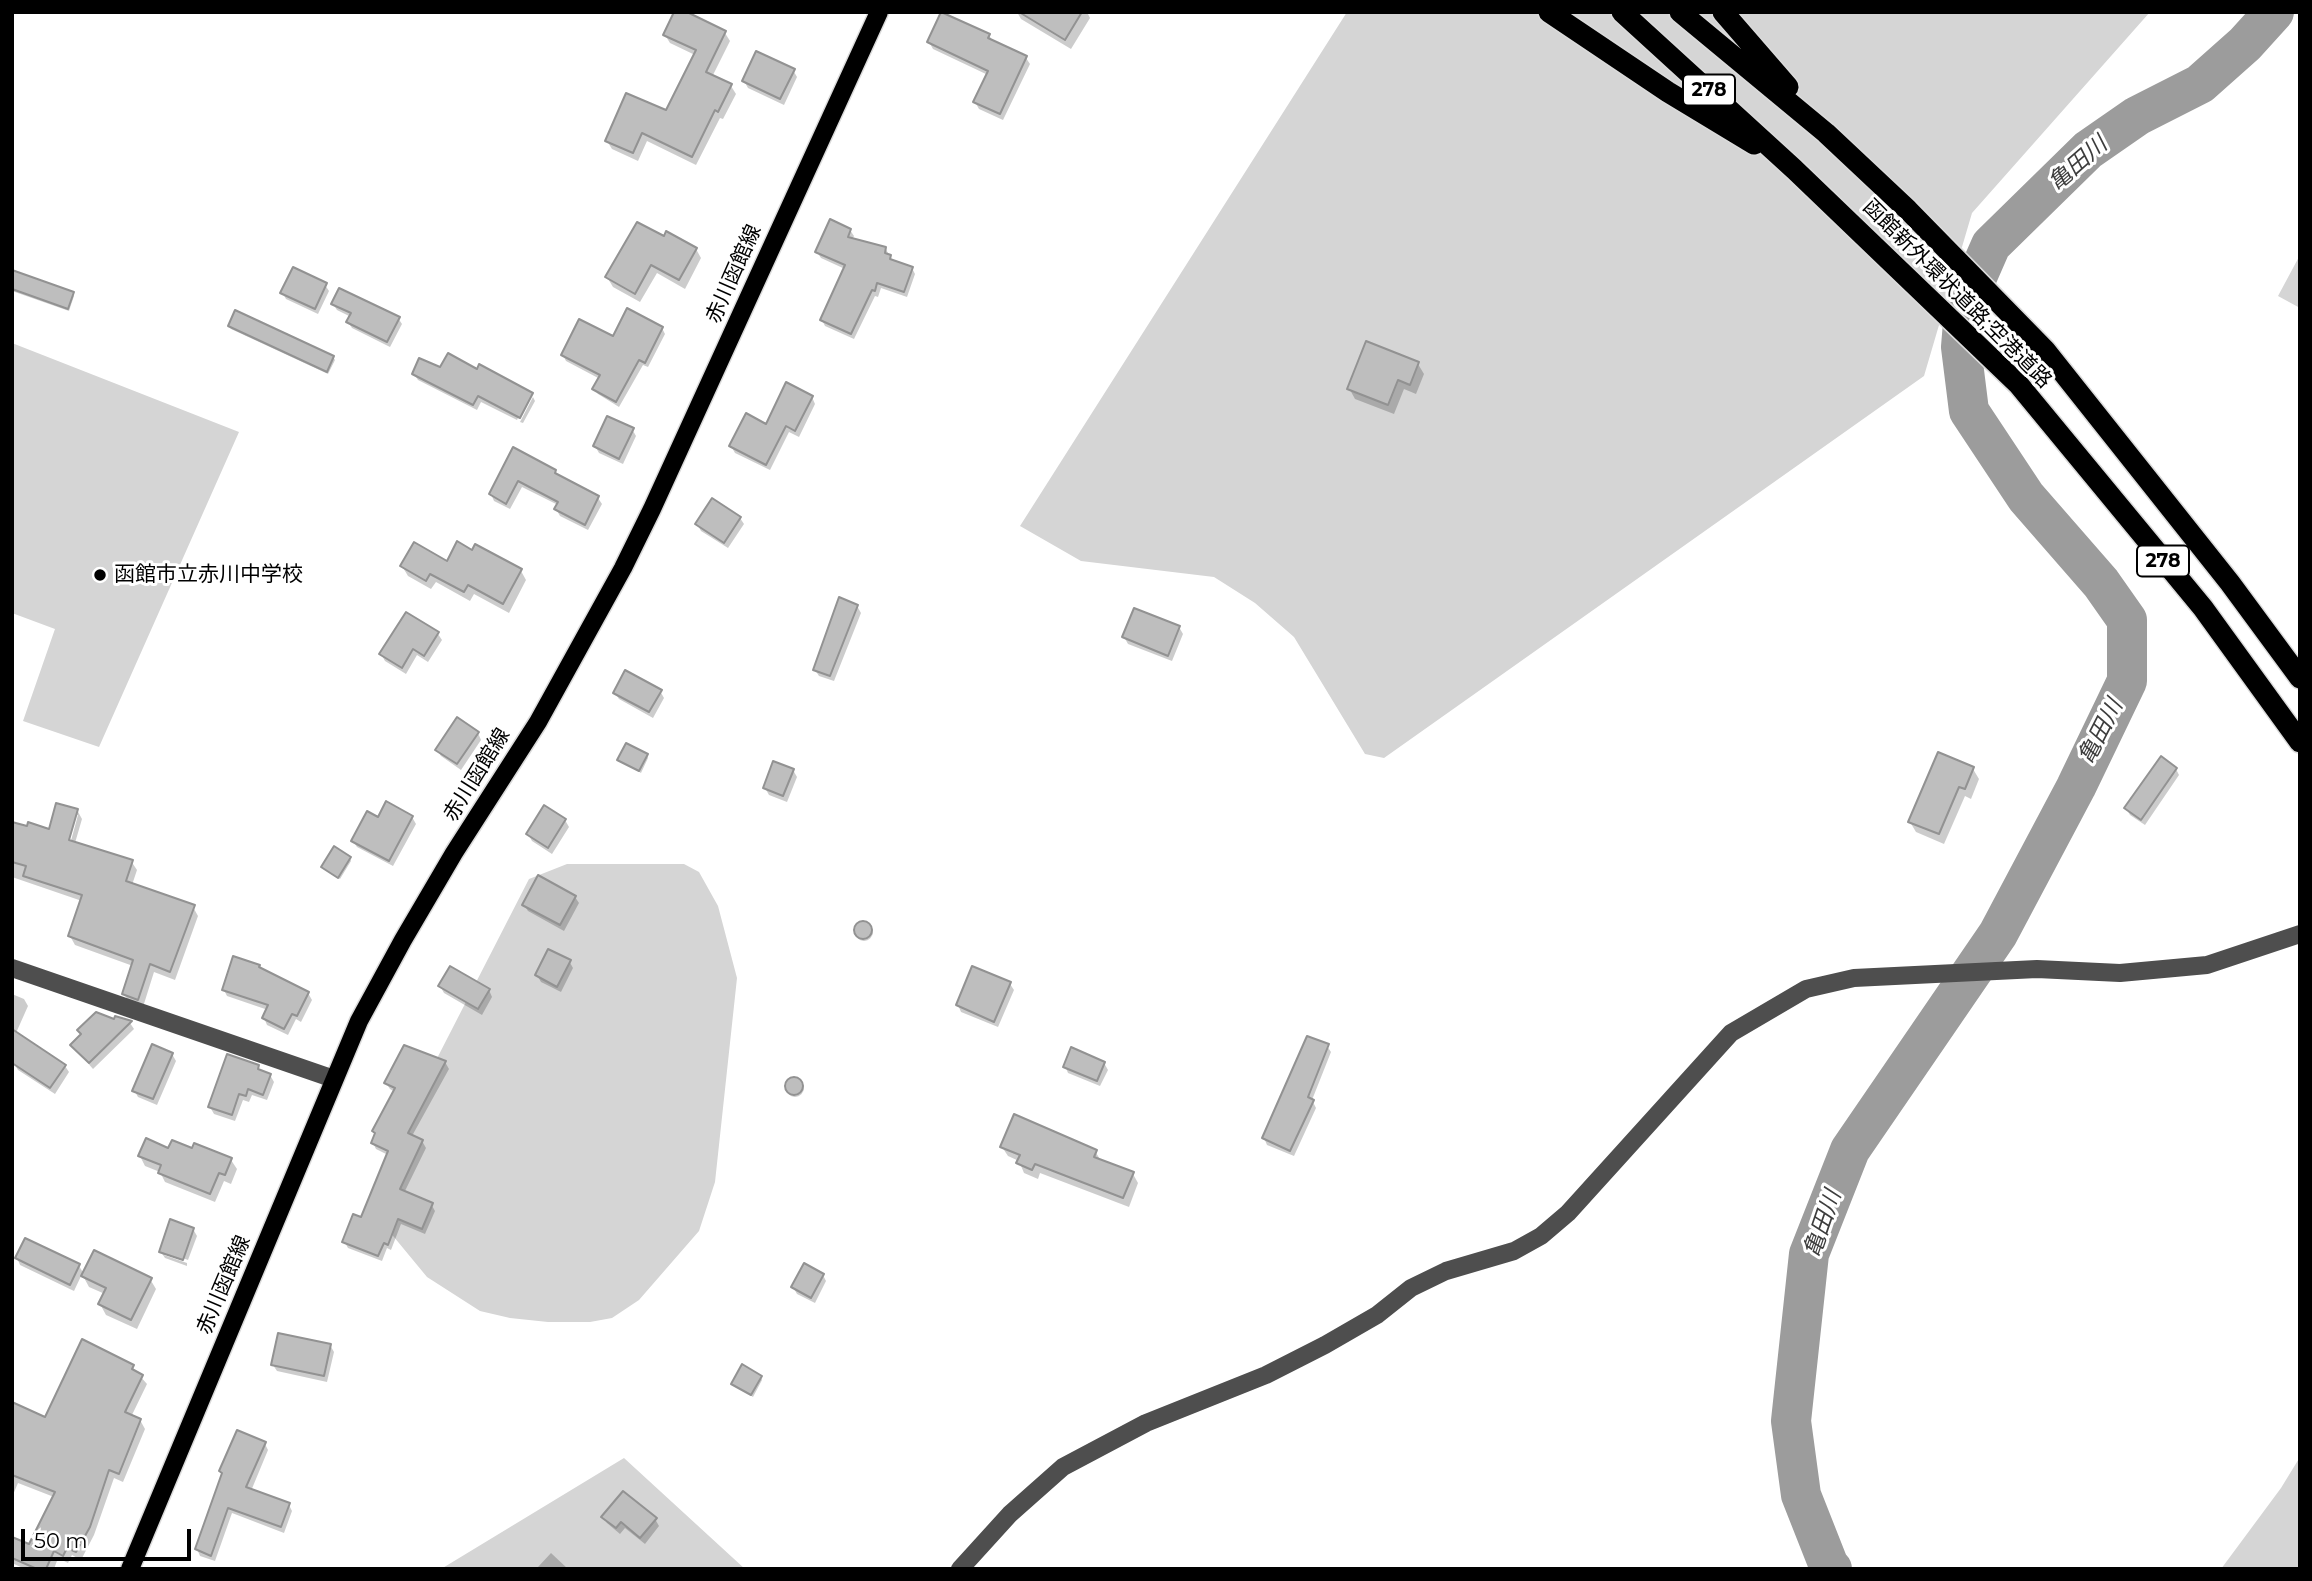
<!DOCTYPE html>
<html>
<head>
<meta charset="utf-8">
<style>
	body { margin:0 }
	#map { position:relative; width:2312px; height:1581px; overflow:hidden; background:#fff; font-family:Montserrat,sans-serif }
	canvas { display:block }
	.frame { position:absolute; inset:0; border:14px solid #000; pointer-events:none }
	.scale { position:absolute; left:21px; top:1529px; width:170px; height:32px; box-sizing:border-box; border:4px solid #000; border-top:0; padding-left:9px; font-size:21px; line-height:24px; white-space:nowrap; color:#000; -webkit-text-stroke:5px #fff; paint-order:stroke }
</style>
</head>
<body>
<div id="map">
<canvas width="2312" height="1581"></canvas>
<div class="frame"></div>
<div class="scale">50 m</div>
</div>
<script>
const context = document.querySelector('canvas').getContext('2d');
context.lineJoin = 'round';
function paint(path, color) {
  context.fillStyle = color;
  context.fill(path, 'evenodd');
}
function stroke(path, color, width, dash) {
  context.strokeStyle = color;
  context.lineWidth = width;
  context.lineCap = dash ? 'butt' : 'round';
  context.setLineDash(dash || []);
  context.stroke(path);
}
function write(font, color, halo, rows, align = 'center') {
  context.font = font + ' Montserrat,"Noto Sans JP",sans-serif';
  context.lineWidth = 6;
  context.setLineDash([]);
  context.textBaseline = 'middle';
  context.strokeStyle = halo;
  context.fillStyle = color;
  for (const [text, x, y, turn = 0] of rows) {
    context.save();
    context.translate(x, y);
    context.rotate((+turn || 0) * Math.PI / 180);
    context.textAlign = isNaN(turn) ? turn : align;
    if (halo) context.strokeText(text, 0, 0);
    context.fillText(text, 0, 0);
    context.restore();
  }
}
const green = new Path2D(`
	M 1347,12 L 2150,12 L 1972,213 L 1924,376 L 1384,758 L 1365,754 L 1294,637 L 1255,603 L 1214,577 L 1081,561 L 1020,526 Z
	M 2300,255 L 2300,308 L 2278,296 Z
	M 12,343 L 239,432 L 99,747 L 23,721 L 55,629 L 12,613 Z
	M 567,864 L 684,864 L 699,872 L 718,906 L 737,978 L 715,1182 L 699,1231 L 639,1300 L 612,1318 L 590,1322 L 548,1322 L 510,1318 L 480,1311 L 427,1277 L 389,1231 L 389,1152 L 529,879 Z
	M 2300,1457 L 2300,1569 L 2221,1569 L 2281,1488 Z
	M 624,1458 L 745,1569 L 441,1569 Z`);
const shadow = new Path2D(`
	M 1017,12 L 1087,12 L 1090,18 L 1071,49 L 1021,19 Z
	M 725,33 L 730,41 L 712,77 L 731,86 L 736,94 L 723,119 L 720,118 L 696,165 L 647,141 L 638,161 L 612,149 L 607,141 L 667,113 L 695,55 L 670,43 L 665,35 Z
	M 989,35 L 993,42 L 1026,58 L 1030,64 L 1003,120 L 979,109 L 975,102 L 988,75 L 933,49 L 929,42 Z
	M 793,70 L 797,77 L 784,105 L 748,88 L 744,81 Z
	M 850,230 L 854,236 L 852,240 L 885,248 L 893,261 L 912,268 L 915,274 L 907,297 L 881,288 L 878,297 L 875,296 L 854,339 L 825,326 L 822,320 L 845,269 L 821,258 L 817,252 Z
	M 664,238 L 696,249 L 701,258 L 685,289 L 657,273 L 640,302 L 613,287 L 607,277 Z
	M 12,282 L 73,294 L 74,296 L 69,311 L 12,291 Z
	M 325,285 L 329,291 L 318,314 L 286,299 L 282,292 Z
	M 333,304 L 398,318 L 402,324 L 390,347 L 352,328 L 348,322 L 351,317 L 337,310 Z
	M 229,326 L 333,357 L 335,360 L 328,374 L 231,329 Z
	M 662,328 L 665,334 L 648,367 L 643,365 L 619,407 L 598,394 L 594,389 L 600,379 L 566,361 L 563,355 L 613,339 Z
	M 1418,364 L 1424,374 L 1416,394 L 1404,389 L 1394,414 L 1355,399 L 1349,388 Z
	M 441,369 L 477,371 L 532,395 L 530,395 L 517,420 L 481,402 L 477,410 L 418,380 L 414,374 Z
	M 533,397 L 535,401 L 523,423 L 520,422 Z
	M 812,397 L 815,404 L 799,437 L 789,432 L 770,470 L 735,453 L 731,446 Z
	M 632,429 L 636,436 L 623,464 L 599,453 L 595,446 Z
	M 514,450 L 555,471 L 559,477 L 598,498 L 602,504 L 588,530 L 560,516 L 556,509 L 558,505 L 522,487 L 510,509 L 494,501 L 491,494 Z
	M 740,518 L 744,524 L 728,548 L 701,531 L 697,524 Z
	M 473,552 L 521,571 L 526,580 L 509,613 L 474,594 L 470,601 L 436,582 L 431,589 L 408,576 L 402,566 L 447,564 Z
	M 857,606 L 861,613 L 834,681 L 819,676 L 815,670 Z
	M 407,614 L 438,634 L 442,640 L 428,662 L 417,655 L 406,674 L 385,661 L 381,654 Z
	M 1179,627 L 1183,634 L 1172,661 L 1128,644 L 1124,637 Z
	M 660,691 L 664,698 L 653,718 L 619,699 L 615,693 Z
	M 478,733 L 481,740 L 461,770 L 441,756 L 437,750 Z
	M 647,755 L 648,758 L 641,773 L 619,760 Z
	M 1973,769 L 1979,779 L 1971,799 L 1965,796 L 1944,844 L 1916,832 L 1910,822 Z
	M 2176,769 L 2179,775 L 2145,825 L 2130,815 L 2126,808 Z
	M 793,770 L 797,777 L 787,802 L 769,795 L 765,788 Z
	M 77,810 L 82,819 L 75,843 L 131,861 L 137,870 L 132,885 L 193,907 L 198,916 L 175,980 L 154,972 L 143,1007 L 129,1002 L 124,994 L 133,966 L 75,945 L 70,936 L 82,901 L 12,877 L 12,823 L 50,831 ZM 74,815 L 78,815 L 69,848 L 65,847 Z
	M 412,817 L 416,824 L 393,866 L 357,847 L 353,841 L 379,819 Z
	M 565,820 L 569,827 L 552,854 L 532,841 L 528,834 Z
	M 350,858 L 351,861 L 340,879 L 323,867 Z
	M 575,897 L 579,903 L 564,931 L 528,911 L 524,905 Z
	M855 932a9 9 0 1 1 18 0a9 9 0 1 1-18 0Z
	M 569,961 L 573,968 L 561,992 L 541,982 L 537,975 Z
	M 259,966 L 261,970 L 308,993 L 312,1000 L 301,1022 L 296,1019 L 288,1035 L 267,1025 L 264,1018 L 268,1010 L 227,996 L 224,990 Z
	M 1010,984 L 1014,990 L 998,1027 L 961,1012 L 958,1005 Z
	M 440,986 L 489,990 L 492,997 L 482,1015 L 444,993 Z
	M 12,994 L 24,999 L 28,1006 L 16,1033 L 65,1066 L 69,1072 L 55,1094 L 18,1070 L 12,1060 Z
	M 116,1018 L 130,1023 L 134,1029 L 93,1069 L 72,1045 L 115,1021 Z
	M 1327,1046 L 1331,1052 L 1312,1100 L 1316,1108 L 1294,1156 L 1267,1145 L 1264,1138 Z
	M 172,1054 L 176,1061 L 157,1105 L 138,1097 L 134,1090 Z
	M 445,1062 L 449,1069 L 412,1136 L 422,1141 L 426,1148 L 404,1193 L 431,1204 L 435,1211 L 425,1234 L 401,1224 L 391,1250 L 387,1248 L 382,1261 L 348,1248 L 344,1241 L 362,1219 L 388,1155 L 376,1149 L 373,1143 L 376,1135 L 374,1131 L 395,1092 L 390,1089 L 386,1083 Z
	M 1104,1063 L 1108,1070 L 1100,1086 L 1068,1073 L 1065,1066 Z
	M 258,1067 L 261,1072 L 270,1075 L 274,1082 L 267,1100 L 252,1095 L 249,1102 L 243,1100 L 235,1121 L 214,1114 L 210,1107 Z
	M786 1088a9 9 0 1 1 18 0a9 9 0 1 1-18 0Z
	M 1002,1147 L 1095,1151 L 1101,1161 L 1133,1174 L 1138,1183 L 1129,1207 L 1040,1173 L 1038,1179 L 1024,1173 L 1019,1161 L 1008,1156 Z
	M 169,1150 L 231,1160 L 237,1169 L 231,1184 L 224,1181 L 215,1202 L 165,1182 L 160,1172 L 145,1166 L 140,1156 Z
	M 193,1229 L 197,1236 L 188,1260 L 164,1251 L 164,1255 L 187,1263 L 187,1266 L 165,1258 L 161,1252 Z
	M 17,1258 L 79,1266 L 84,1274 L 150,1279 L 156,1289 L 137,1329 L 106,1315 L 100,1304 L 105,1294 L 89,1287 L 82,1274 L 74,1291 L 20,1265 Z
	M 823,1275 L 826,1281 L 815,1303 L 797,1294 L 793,1287 Z
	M 330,1345 L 334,1352 L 327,1382 L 277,1371 L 273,1365 Z
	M 132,1367 L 147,1384 L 131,1417 L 140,1420 L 145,1429 L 123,1482 L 114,1478 L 94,1535 L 81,1560 L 72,1555 L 68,1563 L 58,1558 L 54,1569 L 25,1569 L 12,1563 L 12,1539 L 29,1547 L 54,1497 L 18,1483 L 12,1497 L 12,1404 L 46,1419 Z
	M 761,1377 L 762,1380 L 753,1397 L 733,1384 Z
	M 265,1444 L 268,1450 L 251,1491 L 289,1505 L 292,1511 L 284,1533 L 232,1513 L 215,1561 L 200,1556 L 197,1549 L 223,1475 L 220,1471 Z
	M 603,1517 L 655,1519 L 659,1526 L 645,1544 L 625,1528 L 620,1534 L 607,1523 Z
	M 551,1553 L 568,1569 L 539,1569 L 538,1567 Z`);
const river = new Path2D(`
	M 1832,1569 L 1829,1566 L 1801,1495 L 1791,1421 L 1809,1254 L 1850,1150 L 1998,934 L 2076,787 L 2127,681 L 2127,620 L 2101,583 L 2026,497 L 1969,411 L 1961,347 L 1963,323 L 1970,293 L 1991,245 L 2088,150 L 2137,116 L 2200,84 L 2245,44 L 2274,12`);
const building = new Path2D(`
	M 674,12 L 687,12 L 726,31 L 706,72 L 732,84 L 718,112 L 715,110 L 692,157 L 642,133 L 633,153 L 605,141 L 626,93 L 666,110 L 696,50 L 663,35 Z
	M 941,12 L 990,34 L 988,38 L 1027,56 L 1000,114 L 973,102 L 988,71 L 927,42 Z
	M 1019,12 L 1082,12 L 1065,40 Z
	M 756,51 L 795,69 L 780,99 L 742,81 Z
	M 830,219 L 851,229 L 848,237 L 886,247 L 885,253 L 891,255 L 890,259 L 913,267 L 904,292 L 877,283 L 875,291 L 872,290 L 851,334 L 820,320 L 845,265 L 815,252 Z
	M 637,222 L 664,236 L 666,231 L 697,248 L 679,280 L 651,265 L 635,294 L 605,277 Z
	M 293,267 L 327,283 L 315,309 L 280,293 Z
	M 12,270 L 74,292 L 68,309 L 12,289 Z
	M 339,288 L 400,317 L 387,342 L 346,322 L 351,313 L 331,304 Z
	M 627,308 L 663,327 L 645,363 L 639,360 L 616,402 L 592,389 L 600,375 L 561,355 L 579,319 L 613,336 Z
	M 235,310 L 334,356 L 327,372 L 228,326 Z
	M 1366,341 L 1419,362 L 1410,385 L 1398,380 L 1388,405 L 1347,389 Z
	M 448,353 L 477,369 L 479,364 L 533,393 L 520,418 L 478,396 L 473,405 L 412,374 L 419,358 L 440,367 Z
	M 786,382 L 813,396 L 795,431 L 786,426 L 766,465 L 729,446 L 746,413 L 766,424 Z
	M 607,416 L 634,428 L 619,459 L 593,446 Z
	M 513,447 L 556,470 L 555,473 L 599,496 L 585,525 L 554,509 L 558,502 L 518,481 L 506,504 L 489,494 Z
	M 712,498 L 741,517 L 724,543 L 695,524 Z
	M 457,541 L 472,550 L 475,544 L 522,569 L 503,604 L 468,585 L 464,592 L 430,574 L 426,581 L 400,566 L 414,542 L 447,561 Z
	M 839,597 L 858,605 L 830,676 L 813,670 Z
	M 1134,608 L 1180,626 L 1168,656 L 1122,637 Z
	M 406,612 L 439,632 L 424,656 L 413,649 L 402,668 L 379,654 Z
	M 625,670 L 662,690 L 649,712 L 613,693 Z
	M 457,717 L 479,732 L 457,764 L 435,750 Z
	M 626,743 L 648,754 L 639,771 L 617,760 Z
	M 1938,752 L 1974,767 L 1965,789 L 1959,787 L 1939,834 L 1908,822 Z
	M 2161,756 L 2177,768 L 2141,820 L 2124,808 Z
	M 773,761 L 794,769 L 783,796 L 763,788 Z
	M 386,801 L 413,816 L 389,861 L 351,841 L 367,811 L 378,817 Z
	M 56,803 L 78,809 L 69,840 L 133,860 L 126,881 L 195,905 L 170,972 L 150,964 L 138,1000 L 122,994 L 133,960 L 68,936 L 82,895 L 23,876 L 26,866 L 12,862 L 12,822 L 27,826 L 28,822 L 49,829 Z
	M 544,805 L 566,819 L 548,848 L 526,834 Z
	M 334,846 L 351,857 L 338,878 L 321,867 Z
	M 538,875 L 576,896 L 560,925 L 522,905 Z
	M854 930a9 9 0 1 1 18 0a9 9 0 1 1-18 0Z
	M 548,949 L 571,960 L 557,987 L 535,975 Z
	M 233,956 L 260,965 L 259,967 L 309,992 L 297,1016 L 292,1014 L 284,1029 L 262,1018 L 268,1005 L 222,990 Z
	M 450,966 L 490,989 L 478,1009 L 438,986 Z
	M 972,966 L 1011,982 L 994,1022 L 956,1005 Z
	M 96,1012 L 114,1019 L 115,1016 L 132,1021 L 89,1063 L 70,1045 L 81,1034 L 77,1030 Z
	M 12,1029 L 66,1065 L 50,1088 L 12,1063 Z
	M 1307,1036 L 1329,1044 L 1308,1097 L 1314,1100 L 1290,1151 L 1262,1138 Z
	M 152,1044 L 173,1053 L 153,1099 L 132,1091 Z
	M 404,1045 L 446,1061 L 408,1133 L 423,1140 L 400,1189 L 433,1203 L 422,1229 L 398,1219 L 388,1245 L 384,1243 L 378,1256 L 342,1242 L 353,1214 L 361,1217 L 388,1151 L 371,1143 L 375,1133 L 372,1131 L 395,1088 L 384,1083 Z
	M 1071,1047 L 1105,1062 L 1097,1081 L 1063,1067 Z
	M 227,1054 L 259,1065 L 258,1069 L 271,1074 L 263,1095 L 248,1089 L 246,1096 L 239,1094 L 232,1115 L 208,1107 Z
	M785 1086a9 9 0 1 1 18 0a9 9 0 1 1-18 0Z
	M 1014,1114 L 1097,1150 L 1094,1157 L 1134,1172 L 1123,1198 L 1035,1164 L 1032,1170 L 1016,1163 L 1020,1155 L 1000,1147 Z
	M 146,1138 L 168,1148 L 172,1140 L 192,1148 L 194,1143 L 232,1158 L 225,1175 L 219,1173 L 210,1194 L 158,1173 L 161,1165 L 138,1156 Z
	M 170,1219 L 194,1228 L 183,1260 L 159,1252 Z
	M 25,1238 L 80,1264 L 70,1285 L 15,1258 Z
	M 94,1250 L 152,1278 L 131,1320 L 98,1304 L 106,1288 L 81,1276 Z
	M 804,1263 L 824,1274 L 811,1298 L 791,1287 Z
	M 278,1333 L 331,1344 L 324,1376 L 271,1365 Z
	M 82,1339 L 134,1365 L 132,1369 L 143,1375 L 125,1412 L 141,1419 L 119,1474 L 109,1470 L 90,1527 L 76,1552 L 67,1548 L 63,1556 L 54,1551 L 46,1569 L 37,1569 L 12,1558 L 12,1537 L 29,1544 L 55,1492 L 12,1475 L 12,1402 L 45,1417 Z
	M 742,1364 L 762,1376 L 751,1395 L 731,1384 Z
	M 237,1430 L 266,1442 L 246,1487 L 290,1503 L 281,1527 L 228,1508 L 211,1556 L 195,1549 L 222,1473 L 219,1471 Z
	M 623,1491 L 657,1518 L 640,1538 L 621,1522 L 616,1528 L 601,1517 Z`);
const minor = new Path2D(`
	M 12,968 L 334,1079
	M 960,1569 L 1010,1514 L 1063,1467 L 1146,1423 L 1266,1375 L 1325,1345 L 1377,1315 L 1411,1288 L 1446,1271 L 1514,1251 L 1541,1236 L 1568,1213 L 1731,1033 L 1806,989 L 1854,978 L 2037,969 L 2120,973 L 2207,965 L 2300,934`);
const major = new Path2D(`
	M 130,1569 L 359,1021 L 403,940 L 454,853 L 538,722 L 623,568 L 652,509 L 879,12`);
const highway = new Path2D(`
	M 1549,12 L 1668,92 L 1754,144
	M 1622,12 L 1794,169 L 2019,385 L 2203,608 L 2300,742
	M 1680,12 L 1826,133 L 1908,210 L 2045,350 L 2230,583 L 2300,678
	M 1723,12 L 1788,87`);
const markers = [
	[100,575,7,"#000"]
];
const shields = [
	[1709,90,52],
	[2163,561,52]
];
const shieldNames = [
	["278",1709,90],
	["278",2163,561]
];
const streetNames = [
	["赤川函館線",734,274,-66],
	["函館新外環状道路;空港道路",1957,294,45],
	["赤川函館線",477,775,-58],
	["赤川函館線",224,1285,-67]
];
const poiNames = [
	["函館市立赤川中学校",114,575]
];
const waterNames = [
	["亀田川",2078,164,-41],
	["亀田川",2101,732,-63],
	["亀田川",1823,1224,-71]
];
paint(green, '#d5d5d5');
paint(shadow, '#0003');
stroke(river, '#9c9c9c', 40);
paint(building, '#bebebe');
stroke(building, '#929292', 2);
stroke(major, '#dbdbdb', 21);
stroke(highway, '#dbdbdb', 24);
stroke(minor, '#4e4e4e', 18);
stroke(major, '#000', 18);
stroke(highway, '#000', 21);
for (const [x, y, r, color] of markers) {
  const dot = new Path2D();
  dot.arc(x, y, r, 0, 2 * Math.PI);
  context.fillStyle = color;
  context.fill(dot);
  stroke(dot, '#fff', 2.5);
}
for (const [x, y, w] of shields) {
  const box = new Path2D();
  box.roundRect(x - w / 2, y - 15.5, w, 31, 5);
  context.fillStyle = '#fff';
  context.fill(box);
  stroke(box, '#000', 2);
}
write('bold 19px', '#000', null, shieldNames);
write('21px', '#000', '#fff', streetNames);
write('21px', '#000', '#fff', poiNames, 'left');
write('italic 23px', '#3d3d3d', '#fff', waterNames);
</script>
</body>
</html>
